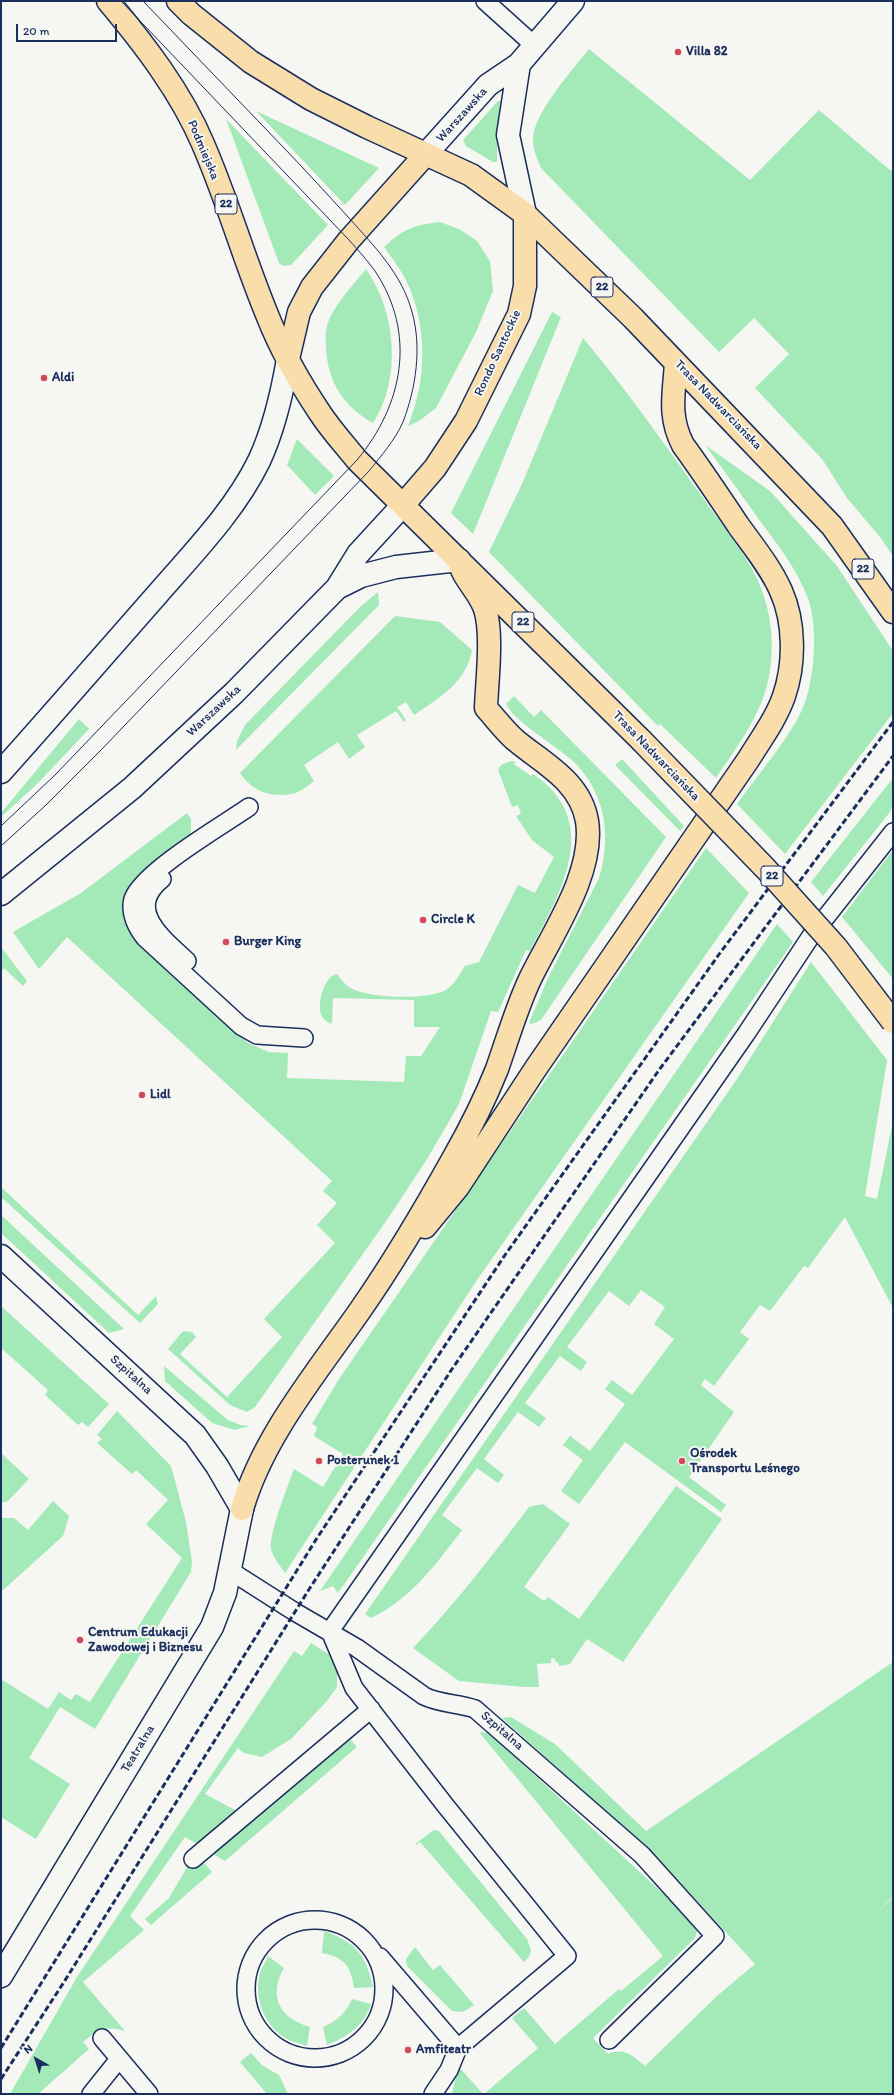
<!DOCTYPE html>
<html>
<head>
<meta charset="utf-8">
<style>
	body { margin:0 }
	#map { position:relative; width:894px; height:2095px; overflow:hidden; background:#f6f6f2; font-family:Itim,sans-serif }
	canvas { display:block }
	.frame { position:absolute; inset:0; border:2px solid #1b2f5e; pointer-events:none }
	.north { position:absolute; left:16px; top:2039px; width:40px; height:40px; -webkit-text-stroke:3px #f6f6f2; paint-order:stroke; rotate:321deg; font-size:11px; font-weight:700; line-height:16px; text-align:center; color:#1b2f5e }
	.north::after { content:''; display:block; margin:auto; width:14px; height:18px; background:#1b2f5e; clip-path:polygon(50% 0,100% 100%,50% 72%,0 100%) }
	.scale { position:absolute; left:16px; top:24px; width:101px; height:18px; box-sizing:border-box; border:2px solid #1b2f5e; border-top:0; padding-left:5px; font-size:12px; line-height:14px; white-space:nowrap; color:#1b2f5e; -webkit-text-stroke:3px #f6f6f2; paint-order:stroke }
</style>
</head>
<body>
<div id="map">
<canvas width="894" height="2095"></canvas>
<div class="frame"></div>
<div class="north">N</div>
<div class="scale">20 m</div>
</div>
<script>
const context = document.querySelector('canvas').getContext('2d');
context.lineJoin = 'round';
function paint(path, color) {
  context.fillStyle = color;
  context.fill(path, 'evenodd');
}
function stroke(path, color, width, dash) {
  context.strokeStyle = color;
  context.lineWidth = width;
  context.lineCap = dash ? 'butt' : 'round';
  context.setLineDash(dash || []);
  context.stroke(path);
}
function write(font, color, halo, rows, align = 'center') {
  context.font = font + ' Itim,sans-serif';
  context.lineWidth = 4;
  context.setLineDash([]);
  context.textBaseline = 'middle';
  context.strokeStyle = halo;
  context.fillStyle = color;
  for (const [text, x, y, turn = 0] of rows) {
    context.save();
    context.translate(x, y);
    context.rotate((+turn || 0) * Math.PI / 180);
    context.textAlign = isNaN(turn) ? turn : align;
    if (halo) context.strokeText(text, 0, 0);
    context.fillText(text, 0, 0);
    context.restore();
  }
}
const green = new Path2D(`
	M 589,49 L 750,180 L 819,110 L 891,171 L 893,169 L 893,556 L 880,537 L 847,498 L 822,459 L 755,388 L 789,354 L 754,318 L 719,352 L 541,168 C 537,159 533,149 533,139 C 533,114 573,69 589,49 Z
	M 498,101 L 502,101 L 504,103 L 497,129 L 497,162 L 493,162 L 466,146 L 463,140 Z
	M 256,111 L 379,168 L 345,205 Z
	M 226,119 L 328,225 L 291,265 L 283,266 L 279,263 Z
	M 440,222 L 461,230 L 477,241 L 490,261 L 493,291 L 476,332 L 436,408 L 419,421 L 408,426 C 427,380 428,326 406,280 C 400,269 392,258 384,247 C 403,229 414,225 440,222 Z
	M 366,269 C 396,311 402,379 373,423 C 344,407 328,382 326,349 C 326,343 325,336 326,330 C 331,307 352,287 366,269 Z
	M 552,312 L 561,317 L 473,534 L 451,513 Z
	M 583,338 C 626,389 664,443 703,498 C 720,523 741,547 754,573 C 770,603 775,638 770,671 C 764,712 738,745 716,778 L 660,724 L 658,726 L 489,552 L 522,484 Z
	M 297,439 L 334,476 L 315,495 L 287,465 Z
	M 705,445 L 770,491 L 837,566 L 893,651 L 893,713 L 785,854 L 737,804 C 757,776 787,741 801,712 C 815,684 819,624 807,596 C 796,568 778,545 760,521 C 742,496 724,470 705,445 Z
	M 378,592 L 379,605 L 236,750 L 237,741 L 245,725 L 361,606 Z
	M 395,616 L 440,622 L 472,650 C 466,683 440,697 414,715 L 406,702 L 397,707 L 406,720 L 404,722 L 396,711 L 357,735 L 365,747 L 349,759 L 338,742 L 304,765 L 314,781 C 309,785 302,791 295,793 C 274,799 252,792 240,773 Z
	M 514,696 L 534,717 L 541,710 L 666,837 L 541,1020 L 532,1024 L 529,1023 L 548,978 L 599,878 C 613,834 604,786 567,756 C 549,742 528,729 512,713 L 506,704 Z
	M 79,719 L 89,729 L 38,783 L 1,817 L 1,813 Z
	M 622,759 L 684,826 L 680,831 L 615,765 Z
	M 511,761 L 516,762 L 514,764 L 531,776 L 533,774 C 604,822 560,893 530,951 L 526,950 L 498,1012 L 491,1011 L 459,1104 L 427,1159 L 391,1214 L 255,1407 L 247,1412 L 230,1405 L 168,1349 L 183,1331 L 192,1332 L 196,1337 L 180,1354 L 227,1397 L 282,1337 L 264,1319 L 335,1243 L 317,1225 L 337,1203 L 323,1191 L 332,1181 L 67,937 L 39,969 L 13,932 L 81,893 L 187,813 L 191,819 L 191,834 L 186,844 L 171,854 L 137,940 L 248,1043 L 269,1052 L 288,1053 L 287,1078 L 404,1082 L 406,1056 L 421,1056 L 440,1027 L 414,1027 L 414,1000 L 333,998 L 332,1024 C 327,1022 323,1020 321,1014 C 317,1003 324,976 337,974 C 342,981 347,987 355,990 C 373,998 428,1000 446,990 C 455,984 459,975 465,966 L 479,962 L 518,885 L 535,893 L 554,857 L 532,840 L 516,816 L 521,814 L 518,805 L 512,807 L 511,804 L 498,770 L 501,765 Z
	M 893,778 L 893,805 L 890,812 L 823,896 L 811,882 Z
	M 706,848 L 749,893 L 477,1280 L 285,1573 C 280,1565 273,1558 271,1549 C 269,1532 288,1486 294,1469 L 323,1487 L 343,1454 L 314,1436 L 317,1427 L 312,1424 L 339,1379 Z
	M 893,850 L 893,979 L 842,917 Z
	M 777,924 L 793,942 L 338,1593 L 333,1586 L 320,1591 Z
	M 1,947 L 27,981 L 23,986 L 4,968 L 1,972 Z
	M 811,962 L 887,1060 L 865,1196 L 877,1199 L 893,1121 L 893,1308 L 845,1217 L 808,1268 L 804,1266 L 770,1311 L 760,1305 L 740,1332 L 749,1339 L 714,1386 L 705,1379 L 701,1385 L 734,1412 L 689,1477 L 726,1505 L 721,1512 L 625,1442 L 579,1504 L 561,1491 L 583,1460 L 563,1445 L 570,1436 L 590,1451 L 625,1404 L 605,1389 L 612,1380 L 632,1395 L 674,1339 L 654,1324 L 665,1307 L 641,1290 L 629,1306 L 609,1291 L 567,1347 L 587,1362 L 581,1371 L 560,1356 L 525,1403 L 546,1418 L 539,1427 L 518,1412 L 484,1459 L 504,1475 L 498,1483 L 477,1468 L 442,1515 L 462,1530 C 436,1564 411,1599 371,1618 L 365,1614 L 737,1079 Z
	M 1,1187 L 138,1315 L 156,1296 L 158,1304 L 140,1323 L 1,1197 Z
	M 1,1215 L 124,1329 L 109,1333 L 1,1233 Z
	M 1,1306 L 109,1404 L 88,1427 L 82,1422 L 78,1425 L 45,1395 L 48,1390 L 1,1348 Z
	M 164,1366 L 228,1420 L 241,1425 L 250,1426 L 235,1430 L 212,1423 L 165,1381 Z
	M 117,1411 L 171,1466 L 186,1522 L 192,1562 L 191,1572 L 95,1729 L 60,1707 L 29,1758 L 70,1784 L 36,1839 L 1,1817 L 1,1679 L 48,1709 L 59,1692 L 71,1700 L 76,1694 L 90,1702 L 182,1558 L 146,1524 L 168,1500 L 136,1470 L 132,1474 L 97,1443 L 102,1439 L 97,1435 Z
	M 1,1453 L 29,1479 L 8,1501 L 1,1503 Z
	M 676,1486 L 722,1519 L 623,1662 L 587,1639 L 570,1664 L 559,1666 L 558,1662 L 556,1662 L 554,1658 L 551,1659 L 551,1663 L 537,1664 L 539,1687 L 524,1687 L 459,1681 L 413,1648 C 455,1604 492,1556 529,1507 L 543,1504 L 570,1524 L 524,1587 L 544,1601 L 548,1597 L 579,1619 Z
	M 53,1501 L 69,1516 L 63,1536 L 1,1592 L 1,1518 L 14,1518 L 28,1530 Z
	M 311,1643 L 330,1655 L 337,1672 L 337,1687 L 326,1702 L 291,1739 L 262,1757 L 244,1753 L 238,1748 L 205,1794 L 254,1820 L 348,1736 L 357,1747 L 225,1861 L 185,1837 L 130,1916 L 144,1930 L 83,1982 L 125,2031 C 106,2025 98,2030 83,2042 L 89,2049 L 38,2094 L 10,2094 L 77,1977 L 294,1651 L 302,1656 Z
	M 893,1662 L 893,1896 L 875,1915 L 893,1897 L 893,2094 L 484,2094 L 538,2048 L 512,2018 L 524,2008 L 555,2044 L 619,1989 L 621,1991 L 663,1956 L 479,1732 L 489,1733 L 695,1923 L 697,1931 L 695,1938 L 593,2038 L 608,2054 C 624,2047 633,2056 645,2066 L 717,1996 L 755,1964 L 657,1857 L 502,1718 L 511,1717 L 555,1744 L 646,1831 Z
	M 434,1830 L 439,1831 L 527,1939 L 531,1950 L 529,1957 L 524,1962 L 420,1842 L 416,1845 L 415,1844 Z
	M 193,1857 L 205,1864 L 212,1872 L 151,1925 L 145,1919 L 169,1898 Z
	M 324,1931 C 356,1942 366,1955 373,1987 L 354,1988 C 351,1966 344,1957 322,1953 Z
	M 415,1947 L 433,1970 L 440,1965 L 474,2005 L 463,2012 L 452,2011 L 407,1966 L 406,1959 Z
	M 268,1956 L 284,1968 C 268,1996 279,2018 310,2027 L 307,2046 C 301,2044 294,2042 289,2040 C 264,2028 252,1995 261,1970 C 263,1966 266,1961 268,1956 Z
	M 352,1999 L 371,2004 C 364,2026 347,2037 327,2045 L 323,2027 C 337,2021 346,2013 352,1999 Z
	M 251,2053 L 263,2066 L 279,2075 L 288,2094 L 267,2094 L 240,2062 Z
	M 458,2066 L 483,2094 L 452,2094 Z`);
const service = new Path2D(`
	M 485,1 L 535,46
	M 249,807 C 223,825 142,872 133,899 C 129,913 137,928 145,938 L 241,1026 L 257,1035 L 304,1038
	M 162,879 C 124,910 164,939 187,961
	M 229,1570 L 295,1612 L 357,1648 L 424,1696 C 440,1704 458,1703 475,1709 L 642,1855 L 715,1936 L 609,2040
	M 193,1859 L 371,1709
	M246 1989a69 69 0 1 1 138 0a69 69 0 1 1-138 0Z
	M 380,1957 L 458,2048
	M 102,2038 L 149,2094
	M 91,2094 L 119,2059
	M 433,2094 L 449,2070 L 458,2048 L 567,1956 L 445,1805 L 354,1688 L 330,1631 L 746,1034 L 811,936 L 893,832`);
const minor = new Path2D(`
	M 1,1256 L 195,1435 L 217,1466 L 242,1509`);
const tertiary = new Path2D(`
	M 519,64 L 508,135 L 525,214
	M 426,154 L 488,85 L 519,64 L 573,1
	M 1,1976 L 212,1627 L 225,1593 L 242,1509`);
const secondary = new Path2D(`
	M 337,588 L 361,576 L 396,567 L 459,560
	M 1,772 C 53,714 104,655 155,597 C 192,554 234,512 259,461 C 274,429 282,394 288,359
	M 1,894 L 132,788 L 234,693 L 337,588 L 358,554 L 403,505`);
const primary = new Path2D(`
	M 108,1 C 144,44 181,92 203,144 C 228,201 244,260 268,317 C 281,350 300,383 320,413 C 331,430 345,445 357,460 L 641,740
	M 178,1 L 191,14 L 251,62 L 311,99 L 367,127 L 471,175 L 525,214 L 633,318 L 832,526 L 893,612
	M 288,359 L 299,312 L 312,287 L 349,240 L 426,154
	M 403,505 L 435,468 L 466,421 L 519,314 L 525,286 L 525,214
	M 425,1227 L 458,1187 L 536,1068 L 748,760 C 761,739 776,719 784,696 C 795,664 795,622 781,591 C 771,568 753,546 738,525 C 720,498 702,471 683,445 C 668,416 674,394 676,363
	M 242,1509 C 263,1436 318,1371 361,1309 C 395,1260 425,1209 454,1157 C 470,1129 485,1099 497,1069 C 508,1038 517,1006 531,977 C 553,932 595,872 587,821 C 580,780 542,763 514,739 C 504,730 495,718 486,708 C 487,680 493,634 485,609 C 479,591 462,578 459,560`);
const tram = new Path2D(`
	M 1,826 L 55,775 L 357,460 C 403,405 417,334 375,271 C 367,260 358,250 349,240 L 121,1
	M 1,846 L 46,805 L 101,750 L 369,471 C 381,456 395,440 403,422 C 416,388 422,347 412,312 C 402,274 374,246 349,218 C 328,195 307,172 285,149 C 238,100 190,50 143,1`);
const rail = new Path2D(`
	M 1,2048 L 317,1538 L 505,1255 L 720,953 L 893,722
	M 1,2079 L 64,1982 L 308,1591 L 452,1369 L 659,1070 L 893,756`);
const primaryBridge = new Path2D(`
	M 641,740 L 766,869 L 836,947 L 893,1022`);
const markers = [
	[678,52,4,"#d1495b"],
	[44,378,4,"#d1495b"],
	[423,920,4,"#d1495b"],
	[226,942,4,"#d1495b"],
	[142,1095,4,"#d1495b"],
	[319,1461,4,"#d1495b"],
	[682,1461,4,"#d1495b"],
	[80,1640,4,"#d1495b"],
	[408,2050,4,"#d1495b"]
];
const shields = [
	[226,204,22],
	[602,287,22],
	[863,569,22],
	[523,622,22],
	[772,876,22]
];
const shieldNames = [
	["22",226,204],
	["22",602,287],
	["22",863,569],
	["22",523,622],
	["22",772,876]
];
const poiNames = [
	["Villa 82",686,52],
	["Aldi",52,378],
	["Circle K",431,920],
	["Burger King",234,942],
	["Lidl",150,1095],
	["Ośrodek",690,1454],
	["Transportu Leśnego",690,1469],
	["Posterunek 1",327,1461],
	["Centrum Edukacji",88,1633],
	["Zawodowej i Biznesu",88,1648],
	["Amfiteatr",416,2050]
];
const streetNames = [
	["Warszawska",462,115,-48],
	["Podmiejska",203,150,67],
	["Rondo Santockie",498,353,-65],
	["Trasa Nadwarciańska",718,405,46],
	["Warszawska",214,711,-43],
	["Trasa Nadwarciańska",656,756,46],
	["Szpitalna",131,1375,42],
	["Szpitalna",502,1731,41],
	["Teatralna",138,1749,-59]
];
paint(green, '#a3eab8');
stroke(service, '#1b2f5e', 20);
stroke(minor, '#1b2f5e', 25);
stroke(tertiary, '#1b2f5e', 25);
stroke(secondary, '#1b2f5e', 25);
stroke(primary, '#1b2f5e', 25);
stroke(service, '#f6f6f2', 17);
stroke(minor, '#f6f6f2', 22);
stroke(tertiary, '#f6f6f2', 22);
stroke(secondary, '#f6f6f2', 22);
stroke(primary, '#f9ddab', 22);
stroke(tram, '#1b2f5e', 1);
stroke(rail, '#1b2f5e', 3, [6, 3]);
stroke(primaryBridge, '#1b2f5e', 25, []);
stroke(primaryBridge, '#f9ddab', 22);
for (const [x, y, r, color] of markers) {
  const dot = new Path2D();
  dot.arc(x, y, r, 0, 2 * Math.PI);
  context.fillStyle = color;
  context.fill(dot);
  stroke(dot, '#f6f6f2', 1.5);
}
for (const [x, y, w] of shields) {
  const box = new Path2D();
  box.roundRect(x - w / 2, y - 10, w, 20, 3);
  context.fillStyle = '#f6f6f2';
  context.fill(box);
  stroke(box, '#1b2f5e', 1);
}
write('bold 12px', '#1b2f5e', null, shieldNames);
write('bold 13px', '#1b2f5e', '#f6f6f2', poiNames, 'left');
write('13px', '#1b2f5e', '#f6f6f2', streetNames);
</script>
</body>
</html>
